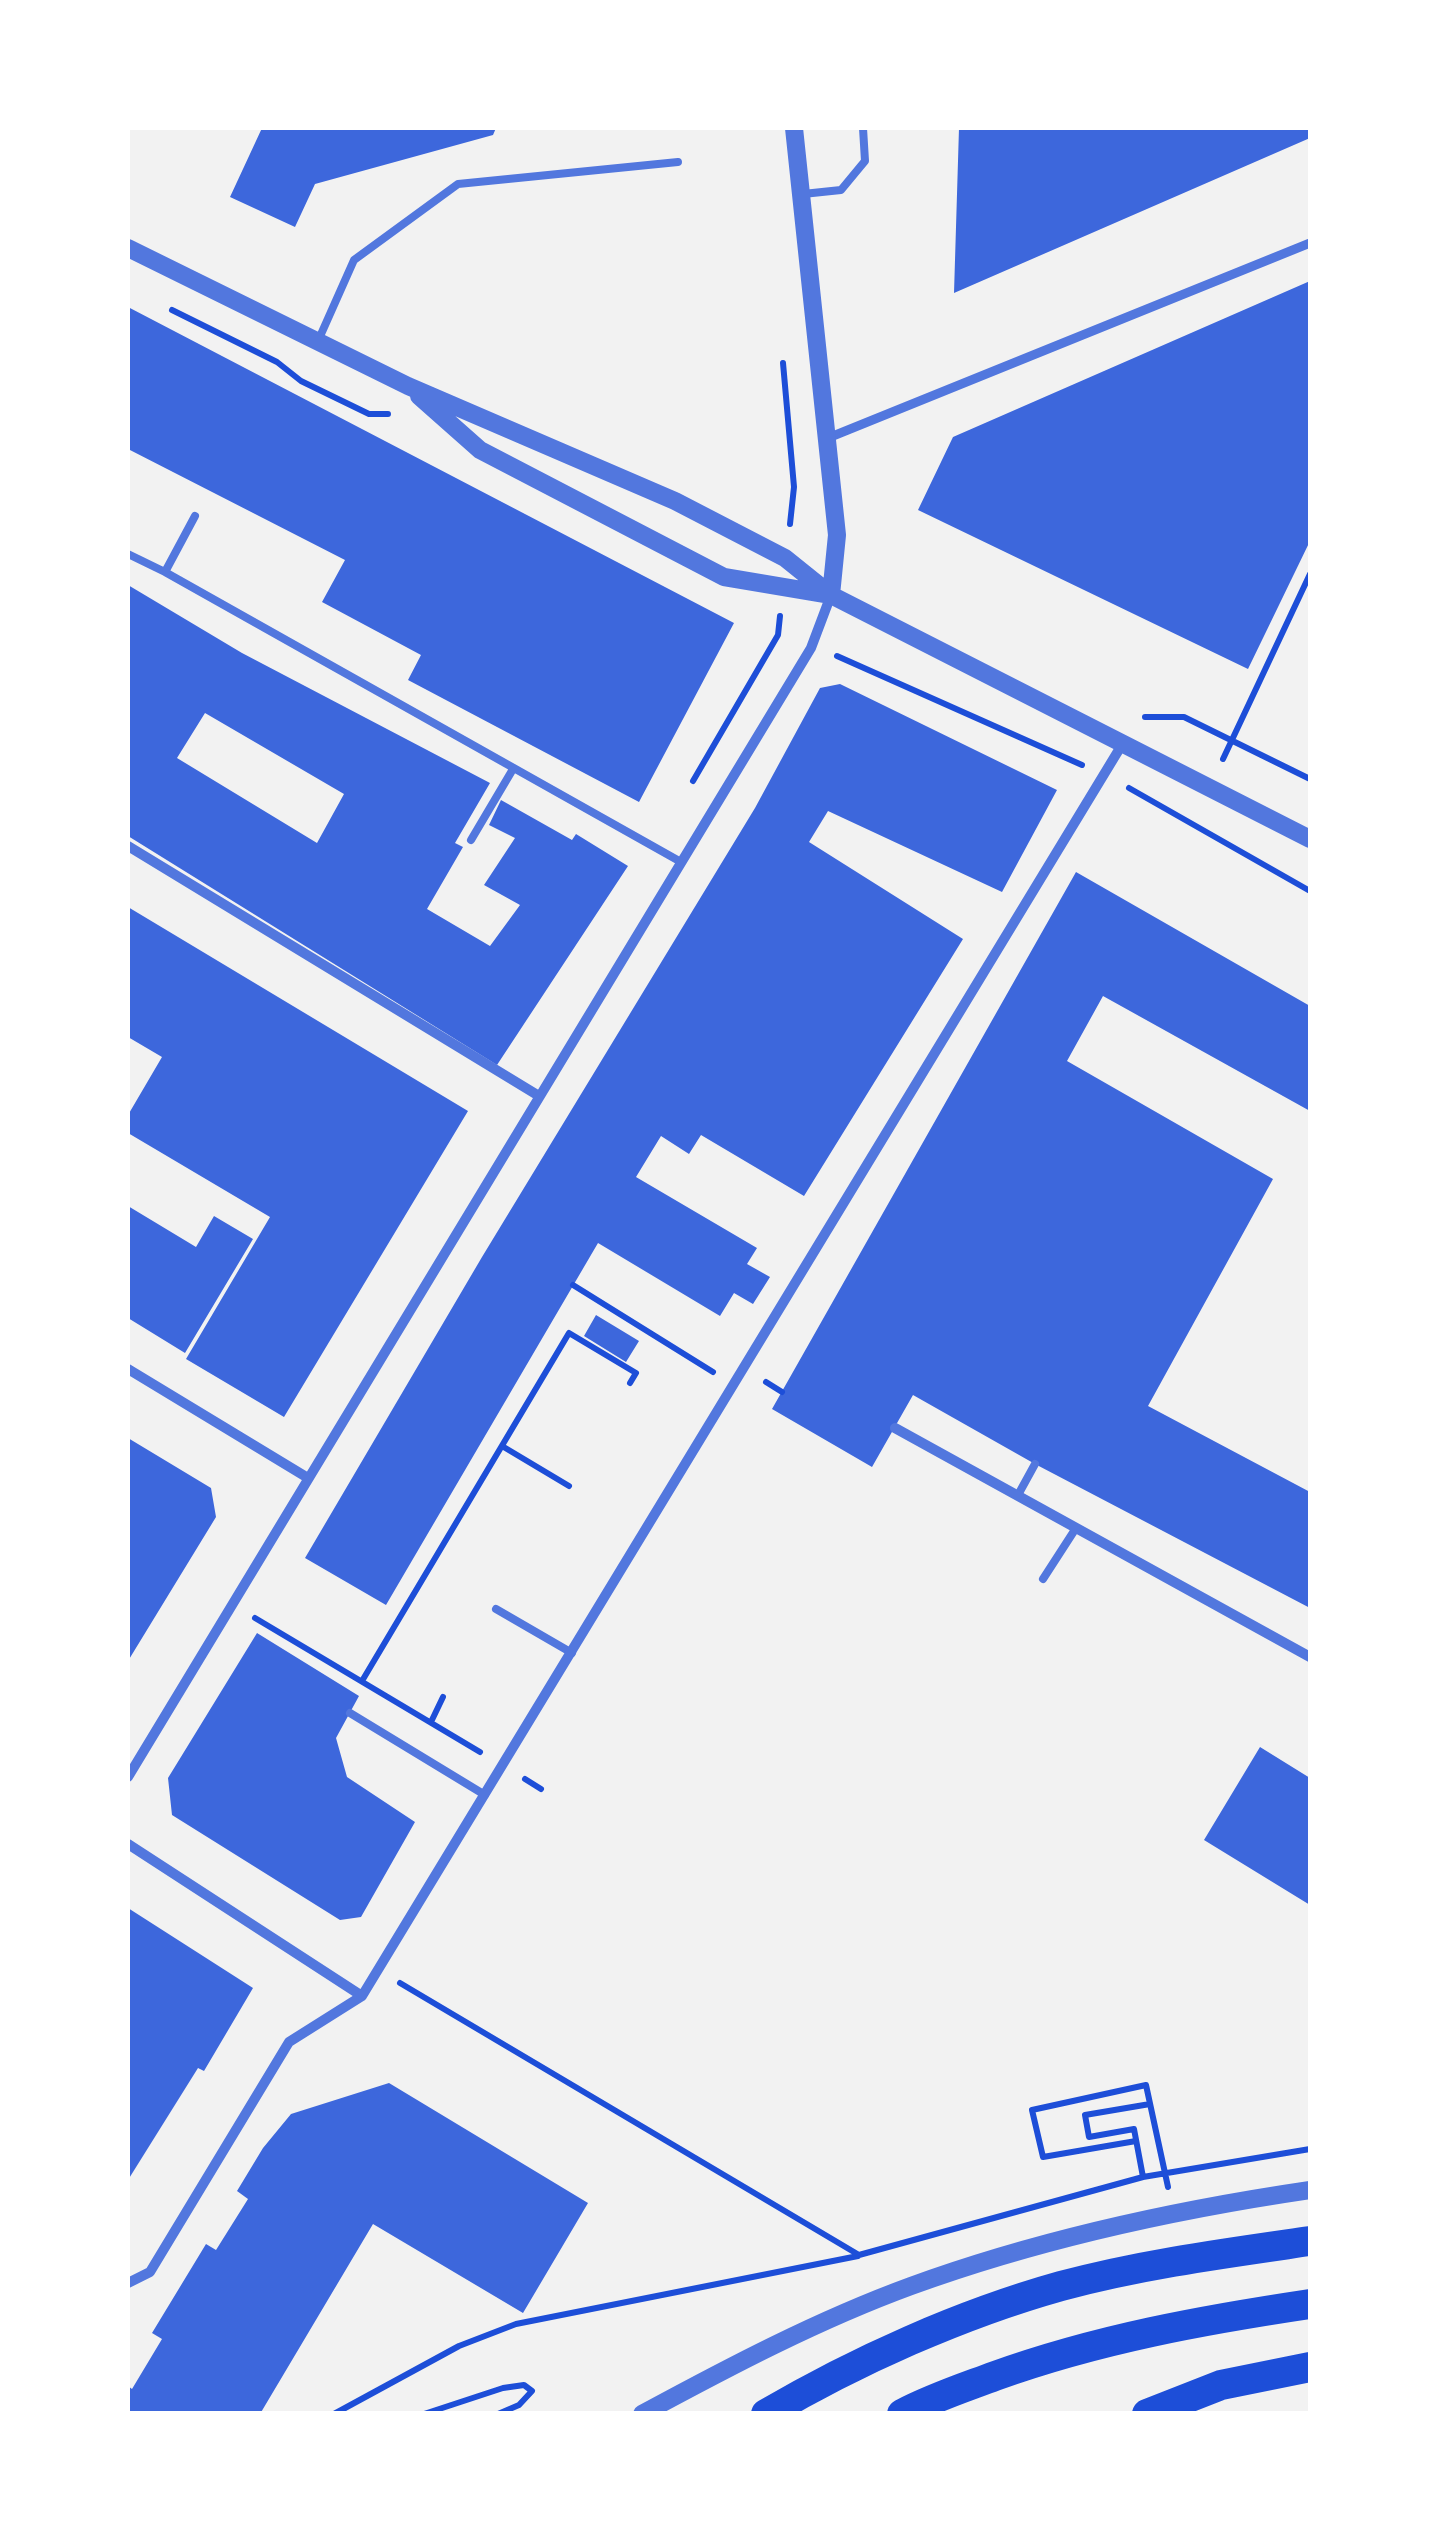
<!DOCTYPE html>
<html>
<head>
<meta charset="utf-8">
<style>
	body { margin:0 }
	#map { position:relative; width:1438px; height:2541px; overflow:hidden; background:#f2f2f2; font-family:Mulish,sans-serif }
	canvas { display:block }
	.frame { position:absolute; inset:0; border:130px solid #fff; pointer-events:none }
</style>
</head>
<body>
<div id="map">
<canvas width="1438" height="2541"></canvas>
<div class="frame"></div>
</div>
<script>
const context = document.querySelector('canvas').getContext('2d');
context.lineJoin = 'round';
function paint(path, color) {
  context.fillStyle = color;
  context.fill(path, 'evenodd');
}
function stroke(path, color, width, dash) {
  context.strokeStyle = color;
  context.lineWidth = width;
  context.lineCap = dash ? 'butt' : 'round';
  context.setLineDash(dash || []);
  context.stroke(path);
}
const building = new Path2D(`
	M 262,128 L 496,128 L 493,135 L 315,184 L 295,227 L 230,197 Z
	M 959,128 L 1310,128 L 1310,138 L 954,293 Z
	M 1310,281 L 1310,541 L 1248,669 L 918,510 L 953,437 Z
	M 128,307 L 734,623 L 639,802 L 408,680 L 421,655 L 322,602 L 345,560 L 128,449 Z
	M 128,585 L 242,653 L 490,783 L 455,843 L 463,847 L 427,909 L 490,946 L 520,905 L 484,885 L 515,838 L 489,825 L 501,800 L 572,840 L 576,834 L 628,866 L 497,1065 L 128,836 ZM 205,713 L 344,794 L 317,843 L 177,758 Z
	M 840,684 L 1057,790 L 1002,892 L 828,811 L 809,842 L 963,939 L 804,1196 L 701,1135 L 689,1154 L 661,1136 L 636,1177 L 757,1248 L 747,1264 L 770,1277 L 753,1304 L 734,1293 L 720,1316 L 598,1243 L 386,1605 L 305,1558 L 482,1257 L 755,808 L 820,688 Z
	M 1076,872 L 1310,1006 L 1310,1111 L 1103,996 L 1067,1061 L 1273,1179 L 1148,1406 L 1310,1492 L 1310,1608 L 1035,1464 L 913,1395 L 872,1467 L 772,1409 Z
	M 128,907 L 468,1111 L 284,1417 L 186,1359 L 270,1217 L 128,1133 L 128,1115 L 162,1057 L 128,1037 Z
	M 128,1206 L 196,1247 L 214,1216 L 253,1239 L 185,1353 L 128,1318 Z
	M 596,1315 L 639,1341 L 626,1362 L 584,1336 Z
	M 128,1438 L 211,1488 L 216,1517 L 128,1661 Z
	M 257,1633 L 359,1696 L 336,1738 L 347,1777 L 415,1822 L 361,1917 L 340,1920 L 172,1815 L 168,1778 Z
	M 1260,1747 L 1310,1778 L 1310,1905 L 1204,1840 Z
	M 128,1908 L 253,1988 L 204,2071 L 198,2068 L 128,2180 Z
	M 389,2083 L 588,2203 L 523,2313 L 373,2224 L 260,2414 L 128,2414 L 128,2386 L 132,2389 L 162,2339 L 152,2333 L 206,2244 L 216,2250 L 248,2199 L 237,2191 L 263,2148 L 291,2114 Z`);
const path = new Path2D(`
	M 172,310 L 277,362 L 301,381 L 369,414 L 388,414
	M 783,363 L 794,487 L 790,524
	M 837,656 L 1082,765
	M 1145,717 L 1184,717 L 1310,779
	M 1223,759 L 1310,574
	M 693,781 L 778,635 L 780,616
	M 1129,788 L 1310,891
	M 573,1285 L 713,1372
	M 766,1382 L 782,1392
	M 502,1446 L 569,1486
	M 255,1618 L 480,1752
	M 362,1681 L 569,1333 L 636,1373 L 630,1383
	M 431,1722 L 443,1697
	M 525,1779 L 541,1789
	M 400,1983 L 859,2255 L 1143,2177 L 1310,2149
	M 1136,2141 L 1043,2157 L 1032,2110 L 1146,2085 L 1168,2187
	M 1143,2177 L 1134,2129 L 1089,2137 L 1085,2115 L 1150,2104
	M 334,2414 L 459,2346 L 516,2324 L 858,2256
	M 424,2414 L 503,2388 L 524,2385 L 532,2391 L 519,2405 L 498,2414`);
const service = new Path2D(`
	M 803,194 L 841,190 L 865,161 L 863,128
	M 318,341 L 354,260 L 458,184 L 678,162
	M 128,554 L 165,572 L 195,516
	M 165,572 L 681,862
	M 471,840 L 513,769
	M 1018,1495 L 1035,1464
	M 1043,1579 L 1076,1528
	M 496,1609 L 572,1653
	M 350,1713 L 485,1795`);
const pedestrian = new Path2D(`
	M 828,438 L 1310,243`);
const minor = new Path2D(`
	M 128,846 L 539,1096
	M 128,1369 L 308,1478
	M 895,1428 L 1310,1657
	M 128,1777 L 811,648 L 831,595
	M 128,1844 L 362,1996
	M 128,2283 L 150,2272 L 289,2042 L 362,1996 L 1123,743`);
const tertiary = new Path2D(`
	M 794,128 L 837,535 L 831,595
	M 128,248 L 408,386 L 675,501 L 785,558 L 831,595 L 1310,839
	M 419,396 L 480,450 L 724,577 L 825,594
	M 642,2414 C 729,2367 818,2320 911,2286 C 1040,2239 1174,2210 1310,2190`);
const motorway = new Path2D(`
	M 766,2414 C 856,2361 961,2314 1061,2286 C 1143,2264 1227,2253 1310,2241
	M 902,2414 C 932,2398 963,2388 995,2376 C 1098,2339 1203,2320 1310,2304
	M 1147,2414 L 1221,2385 L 1310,2367`);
paint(building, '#3d67dc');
stroke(path, '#1d4ed8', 6);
stroke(service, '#5277de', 8);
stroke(pedestrian, '#5277de', 9);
stroke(minor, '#5277de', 10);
stroke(tertiary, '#5277de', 18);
stroke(motorway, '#1d4ed8', 30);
</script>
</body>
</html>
